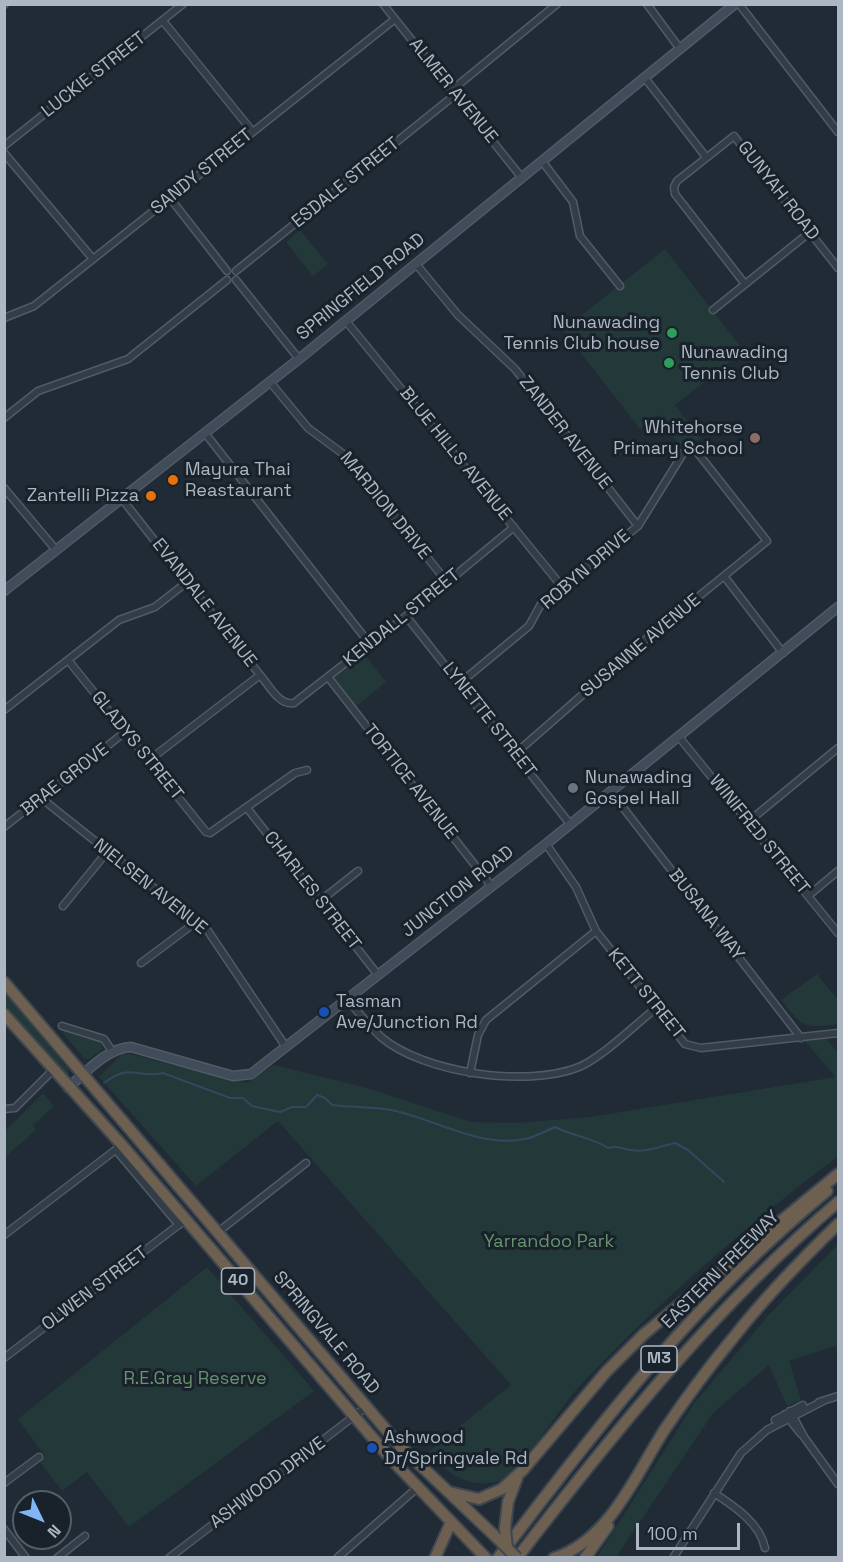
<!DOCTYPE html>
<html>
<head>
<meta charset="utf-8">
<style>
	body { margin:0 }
	#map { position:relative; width:843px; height:1562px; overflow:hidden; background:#202b36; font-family:"Space Grotesk",sans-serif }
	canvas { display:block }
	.frame { position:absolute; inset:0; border:6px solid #adb7c4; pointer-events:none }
	.north { position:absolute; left:12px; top:1490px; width:60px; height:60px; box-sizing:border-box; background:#19222b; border:2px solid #545e68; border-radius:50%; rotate:133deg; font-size:16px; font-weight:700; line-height:24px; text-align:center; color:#adb7c4 }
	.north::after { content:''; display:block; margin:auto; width:21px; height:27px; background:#80b5f6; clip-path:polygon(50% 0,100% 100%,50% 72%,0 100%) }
	.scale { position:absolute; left:636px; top:1523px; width:104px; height:27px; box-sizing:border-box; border:3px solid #adb7c4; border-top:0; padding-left:8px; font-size:18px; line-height:21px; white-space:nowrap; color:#adb7c4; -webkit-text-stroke:4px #19222b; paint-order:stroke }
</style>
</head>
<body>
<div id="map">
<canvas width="843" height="1562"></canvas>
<div class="frame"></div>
<div class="north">N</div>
<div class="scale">100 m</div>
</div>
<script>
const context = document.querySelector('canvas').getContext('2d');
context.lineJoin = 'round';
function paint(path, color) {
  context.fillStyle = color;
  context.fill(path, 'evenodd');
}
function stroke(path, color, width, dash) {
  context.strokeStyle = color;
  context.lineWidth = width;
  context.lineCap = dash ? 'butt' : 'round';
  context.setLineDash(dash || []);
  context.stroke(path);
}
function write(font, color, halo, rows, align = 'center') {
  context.font = font + ' "Space Grotesk",sans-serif';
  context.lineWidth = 6;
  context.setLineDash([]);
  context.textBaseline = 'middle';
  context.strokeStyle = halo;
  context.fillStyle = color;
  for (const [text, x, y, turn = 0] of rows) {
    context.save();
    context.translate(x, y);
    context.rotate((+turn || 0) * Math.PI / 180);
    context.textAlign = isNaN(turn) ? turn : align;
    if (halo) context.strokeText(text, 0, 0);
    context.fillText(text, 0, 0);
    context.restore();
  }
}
const green = new Path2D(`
	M 300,230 L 328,264 L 313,276 L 286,242 Z
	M 665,249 L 744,351 L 675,405 L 701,439 L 680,446 L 658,415 L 640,429 L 563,330 Z
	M 361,650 L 386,682 L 353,709 L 328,677 Z
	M 817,974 L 838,1000 L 838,1024 C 803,1029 803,1027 781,1000 Z
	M 4,991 L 67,1068 L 69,1075 L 61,1071 L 5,1005 Z
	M 61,1031 L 100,1042 L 103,1049 L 89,1059 L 85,1059 Z
	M 825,1037 L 838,1053 L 838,1156 C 746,1226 657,1303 577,1389 C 562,1405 518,1475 502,1480 C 469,1491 450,1474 427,1453 L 511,1385 L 278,1121 L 196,1186 L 99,1077 L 121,1055 L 130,1054 L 246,1083 L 274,1065 L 364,1087 L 471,1122 L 515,1123 L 590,1117 L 836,1077 L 804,1040 Z
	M 43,1093 L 54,1106 L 33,1126 L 36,1130 L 5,1157 L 5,1131 Z
	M 838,1244 L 838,1345 L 789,1361 L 801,1400 L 787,1406 L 769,1365 L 714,1412 L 616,1557 L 597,1557 L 695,1402 L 767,1317 Z
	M 207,1267 L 314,1391 L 129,1527 L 87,1472 L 62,1491 L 39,1461 L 45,1456 L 18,1419 Z`);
const stream = new Path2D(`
	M 104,1083 C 131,1062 136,1079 163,1073 L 230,1098 L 243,1098 L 252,1106 L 270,1110 L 280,1112 L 292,1107 L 306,1107 L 317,1095 L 325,1098 L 332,1105 C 353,1108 375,1106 396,1111 C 438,1121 482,1148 525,1139 C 535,1137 546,1131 555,1127 C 572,1136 591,1137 608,1148 C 618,1145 621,1149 631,1150 C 645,1153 661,1146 675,1143 L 688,1150 L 724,1182`);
const street = new Path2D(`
	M 383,4 L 522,178
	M 647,4 L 680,49
	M 739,4 L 838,132
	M 4,5 L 5,4
	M 163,21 L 252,131
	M 645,78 L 706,157
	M 452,90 L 557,4
	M 4,146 L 183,4
	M 4,153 L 93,259
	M 542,161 L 573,202 L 580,236 L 620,286
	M 170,198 L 227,271
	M 416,264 L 458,315 L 515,369 L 638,526
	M 236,271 L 456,94
	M 236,280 L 299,359
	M 745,284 L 675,194 L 674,187 L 677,181 L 734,136 L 838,268
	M 713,310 L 810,232
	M 4,318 L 34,306 L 395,19
	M 346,321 L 563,588
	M 270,382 L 308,428 L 346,456 L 447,582
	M 4,418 L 38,391 L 128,359 L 227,280
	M 205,433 L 369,643
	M 4,488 L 56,550
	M 122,499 L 260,675 C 269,685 279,706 294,703 L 406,616 L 514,527
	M 724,576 L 783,653
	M 406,616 L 570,824
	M 68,660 L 206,832 L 210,833 L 295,773 L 307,770
	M 328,677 L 492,887
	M 460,683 L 529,626 L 541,604 L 638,526 L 684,452 L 691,449 L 697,452 L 767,541 L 645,640 L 516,753
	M 4,710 L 119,620 L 155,607 L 187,582
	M 679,737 L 838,933
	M 148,761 L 260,675
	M 611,792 L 801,1038
	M 41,798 L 208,931 L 286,1047
	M 247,808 L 378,975
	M 748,822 L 838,748
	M 4,827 L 125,732
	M 546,844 L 576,887 L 596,931 L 685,1044 L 701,1048 L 838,1033
	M 808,896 L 838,871
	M 320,901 L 358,871
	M 63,906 L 107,852
	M 141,963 L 196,922
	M 347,999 C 357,1011 369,1026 381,1037 C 423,1073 527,1088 579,1067 C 601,1058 635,1025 655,1009
	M 62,1026 L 104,1039 L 112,1051
	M 470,1073 L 478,1035 L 486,1020 L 596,931
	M 4,1109 L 15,1108 L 53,1070
	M 116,1150 L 179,1225
	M 218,1232 L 306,1163
	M 4,1235 L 122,1145
	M 4,1358 L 185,1220
	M 819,1402 L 838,1396
	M 790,1411 L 804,1437 L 838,1484
	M 785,1414 L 801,1434
	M 775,1420 L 803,1405
	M 4,1483 L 39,1457
	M 714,1493 C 734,1506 760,1523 765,1548
	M 4,1529 L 26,1558
	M 57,1558 L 85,1536
	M 169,1558 L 366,1407
	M 337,1558 L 417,1488
	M 673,1558 L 741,1453 L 767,1430 L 823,1401`);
const secondary = new Path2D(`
	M 4,591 L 299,359 L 735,4
	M 68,1088 C 86,1072 107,1048 131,1047 L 233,1076 L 251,1074 L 546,844 L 838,607`);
const highway = new Path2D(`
	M 4,982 L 400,1446 L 497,1538
	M 4,1014 L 122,1145 L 390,1458 L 486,1558
	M 449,1492 L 479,1499 L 502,1489 L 523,1470 L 606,1372 L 644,1334 L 838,1174
	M 505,1528 L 508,1502 L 517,1478
	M 435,1558 L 451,1522
	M 498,1558 C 597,1427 700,1295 827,1191
	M 517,1558 C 615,1431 716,1306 838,1202
	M 554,1558 C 609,1541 636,1474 665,1429 C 686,1398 709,1367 733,1338 C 765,1297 801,1260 838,1224
	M 585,1558 L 608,1526`);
const highwayBridge = new Path2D(`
	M 505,1528 L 507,1548
	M 497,1538 L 517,1558`);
const markers = [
	[672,333,6,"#2e9e5b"],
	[669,363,6,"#2e9e5b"],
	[755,438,6,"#8d6e63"],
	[173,480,6,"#e8710a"],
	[151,496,6,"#e8710a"],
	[573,788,6,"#6b7280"],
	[324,1012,6,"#1a4fb4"],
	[372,1448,6,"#1a4fb4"]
];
const shields = [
	[238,1281,33],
	[659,1359,36]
];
const shieldNames = [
	["40",238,1281],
	["M3",659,1359]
];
const streetNames = [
	["LUCKIE STREET",94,75,-38],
	["ALMER AVENUE",453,91,51],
	["SANDY STREET",202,172,-39],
	["ESDALE STREET",346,183,-39],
	["GUNYAH ROAD",778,191,52],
	["SPRINGFIELD ROAD",361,287,-39],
	["ZANDER AVENUE",565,433,52],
	["BLUE HILLS AVENUE",455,454,51],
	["MARDION DRIVE",385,506,51],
	["ROBYN DRIVE",586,570,-41],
	["EVANDALE AVENUE",204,603,52],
	["KENDALL STREET",402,618,-39],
	["SUSANNE AVENUE",641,646,-40],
	["LYNETTE STREET",489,720,52],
	["GLADYS STREET",137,746,51],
	["BRAE GROVE",65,780,-38],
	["TORTICE AVENUE",410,782,52],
	["WINIFRED STREET",759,835,51],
	["NIELSEN AVENUE",150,887,39],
	["CHARLES STREET",312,891,52],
	["JUNCTION ROAD",458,892,-38],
	["BUSANA WAY",706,915,52],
	["KETT STREET",646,994,51],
	["EASTERN FREEWAY",721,1270,-45],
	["OLWEN STREET",95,1289,-37],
	["SPRINGVALE ROAD",326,1333,50],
	["ASHWOOD DRIVE",268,1483,-37]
];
const poiNames = [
	["Nunawading",660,323,"right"],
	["Tennis Club house",660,344,"right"],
	["Nunawading",681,353],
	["Tennis Club",681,374],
	["Whitehorse",743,428,"right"],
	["Primary School",743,449,"right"],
	["Mayura Thai",185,470],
	["Reastaurant",185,491],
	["Zantelli Pizza",139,496,"right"],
	["Nunawading",585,778],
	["Gospel Hall",585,799],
	["Tasman",336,1002],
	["Ave/Junction Rd",336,1023],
	["Ashwood",384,1438],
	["Dr/Springvale Rd",384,1459]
];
const parkNames = [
	["Yarrandoo Park",549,1242],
	["R.E.Gray Reserve",195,1379]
];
paint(green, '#233838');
stroke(stream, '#33485e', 2);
stroke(street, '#515a65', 9);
stroke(secondary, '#515a65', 11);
stroke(highway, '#3e4751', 14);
stroke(street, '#333d47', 6);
stroke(secondary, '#414c5a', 8);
stroke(highway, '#6d6050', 10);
stroke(highwayBridge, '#3e4751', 14, []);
stroke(highwayBridge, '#6d6050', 10);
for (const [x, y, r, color] of markers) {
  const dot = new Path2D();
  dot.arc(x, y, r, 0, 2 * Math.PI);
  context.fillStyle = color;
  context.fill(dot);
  stroke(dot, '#19222b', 2);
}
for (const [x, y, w] of shields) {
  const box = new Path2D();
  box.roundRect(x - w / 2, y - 13, w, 26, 4.5);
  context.fillStyle = '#19222b';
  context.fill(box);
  stroke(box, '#adb7c4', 1.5);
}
write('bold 16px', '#adb7c4', null, shieldNames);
write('18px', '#adb7c4', '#19222b', streetNames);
write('18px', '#adb7c4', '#19222b', poiNames, 'left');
write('18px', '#66936d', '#19222b', parkNames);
</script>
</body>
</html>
